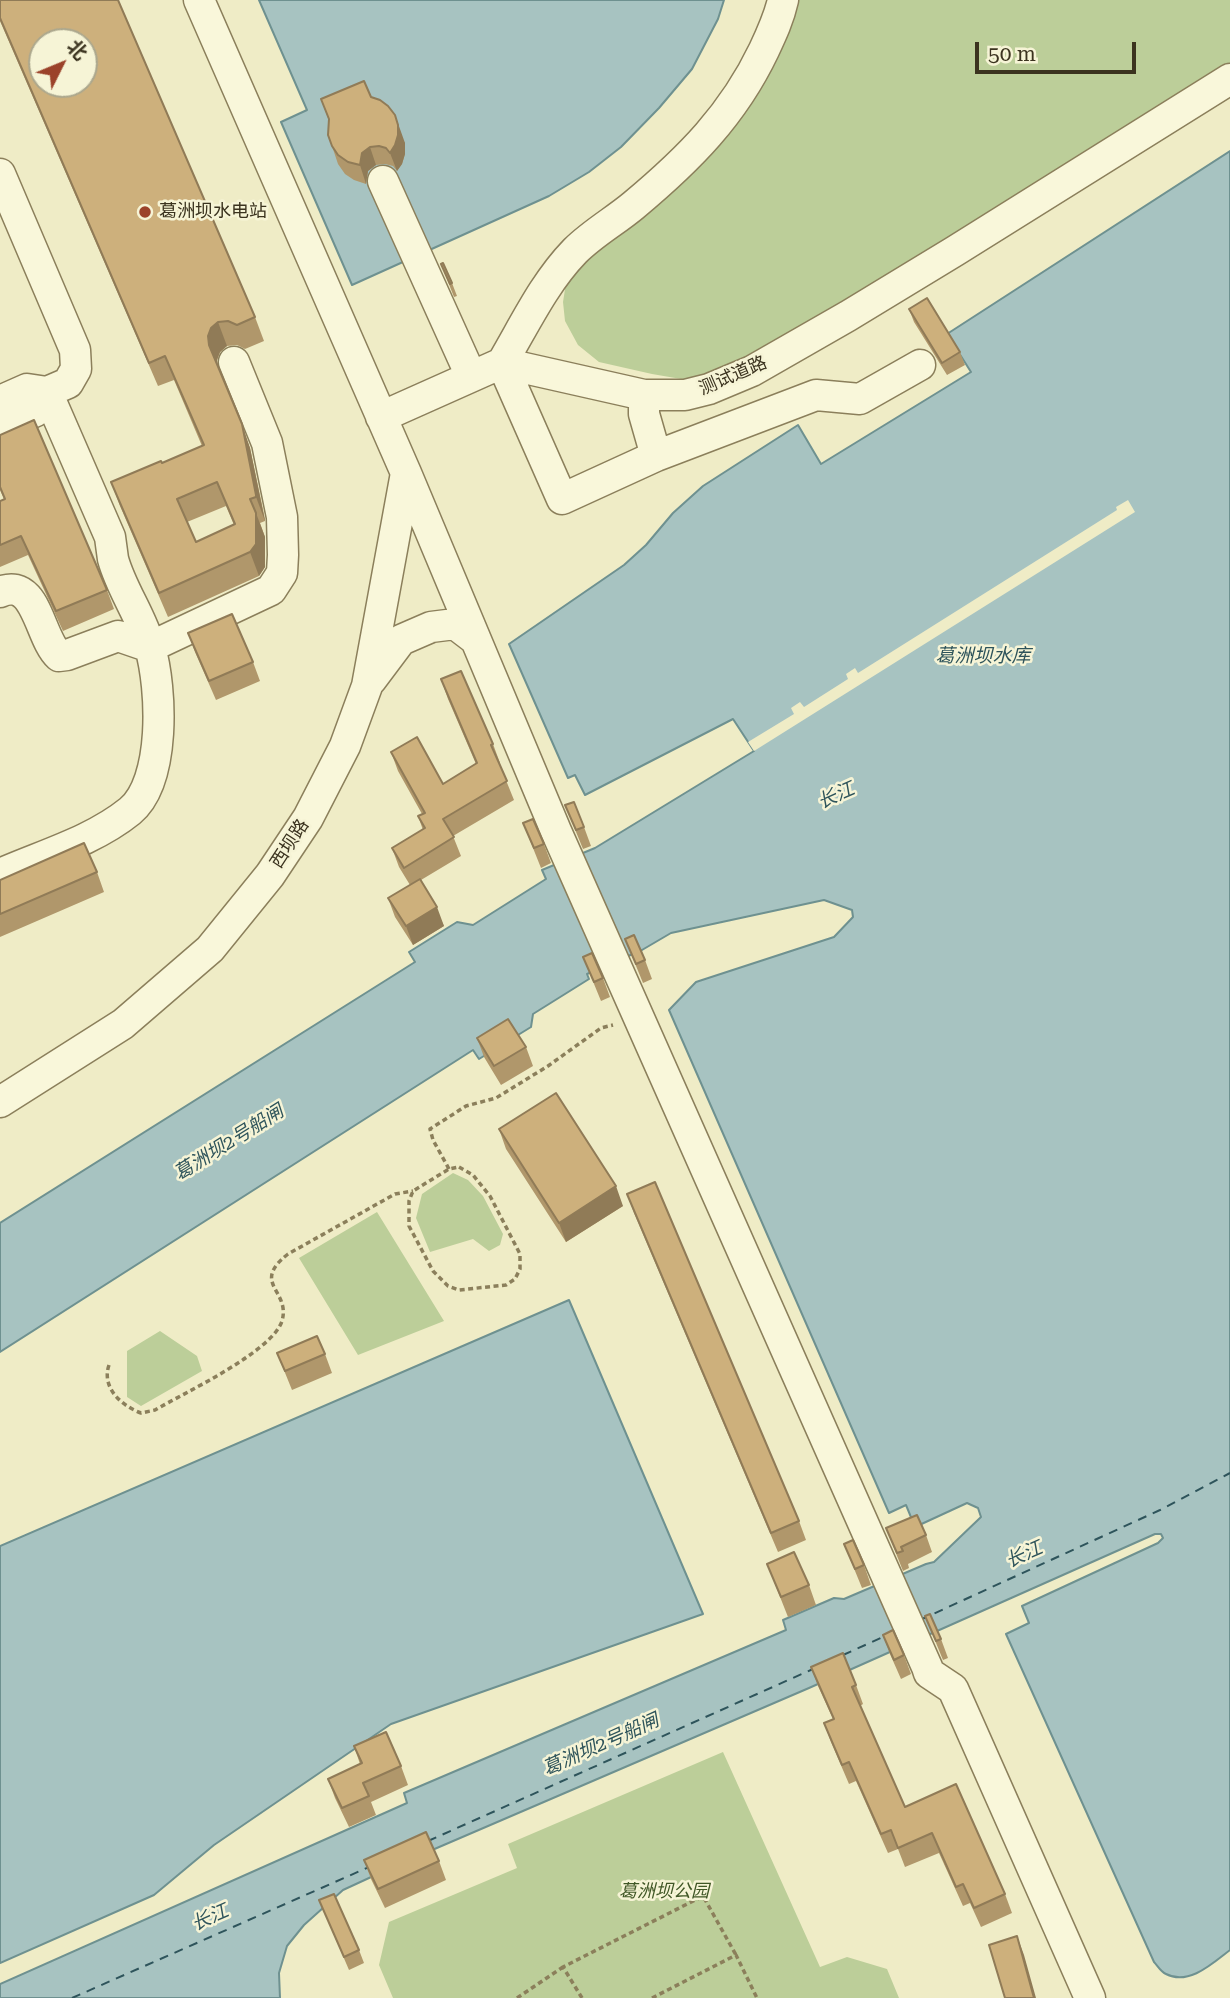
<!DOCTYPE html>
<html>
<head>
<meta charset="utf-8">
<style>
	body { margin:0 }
	#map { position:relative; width:1230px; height:1998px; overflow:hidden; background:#efecc6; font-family:"Roboto Serif","Noto Sans SC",serif }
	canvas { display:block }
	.north { position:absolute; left:28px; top:28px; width:70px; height:70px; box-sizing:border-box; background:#f6f4d6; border:2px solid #aba78d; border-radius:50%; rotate:47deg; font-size:19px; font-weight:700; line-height:28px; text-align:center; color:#3b331f }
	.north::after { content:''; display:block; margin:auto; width:24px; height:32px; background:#9b422a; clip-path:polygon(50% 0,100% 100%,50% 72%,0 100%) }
	.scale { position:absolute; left:975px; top:42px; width:161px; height:32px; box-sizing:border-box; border:4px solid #3b331f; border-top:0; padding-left:9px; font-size:21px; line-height:24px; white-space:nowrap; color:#3b331f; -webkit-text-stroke:5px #f6f4d6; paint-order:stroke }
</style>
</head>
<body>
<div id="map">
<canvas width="1230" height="1998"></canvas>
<div class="north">北</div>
<div class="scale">50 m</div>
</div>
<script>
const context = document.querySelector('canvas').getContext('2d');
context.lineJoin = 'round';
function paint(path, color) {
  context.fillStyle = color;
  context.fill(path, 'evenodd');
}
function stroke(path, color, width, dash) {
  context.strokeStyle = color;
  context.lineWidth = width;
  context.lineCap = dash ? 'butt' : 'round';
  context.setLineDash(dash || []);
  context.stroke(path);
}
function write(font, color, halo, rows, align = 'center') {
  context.font = font + ' "Roboto Serif","Noto Sans SC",serif';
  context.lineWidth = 5;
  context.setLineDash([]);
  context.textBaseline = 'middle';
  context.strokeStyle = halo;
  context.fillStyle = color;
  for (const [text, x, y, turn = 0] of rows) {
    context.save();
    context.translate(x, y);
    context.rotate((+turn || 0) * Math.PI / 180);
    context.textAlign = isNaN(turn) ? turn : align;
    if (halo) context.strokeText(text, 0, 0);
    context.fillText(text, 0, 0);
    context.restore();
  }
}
const green = new Path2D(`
	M 789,0 L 1230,0 L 1230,72 L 870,294 L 717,375 L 687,380 L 652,374 L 599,362 L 578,345 L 565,321 L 563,302 L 566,283 L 581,261 L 658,194 Z
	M 453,1173 L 468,1180 L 483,1196 L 503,1234 L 500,1245 L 489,1251 L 473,1239 L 430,1252 L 416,1218 L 422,1194 Z
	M 377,1212 L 444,1321 L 358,1355 L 299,1258 Z
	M 160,1331 L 197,1356 L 202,1371 L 141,1406 L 127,1397 L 127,1351 Z
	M 723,1752 L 820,1967 L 847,1957 L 887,1969 L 899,1998 L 393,1998 L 379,1965 L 389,1922 L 517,1868 L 508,1844 Z`);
const water = new Path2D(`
	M 259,0 L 724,0 L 718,19 L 692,69 L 659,108 L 621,147 L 589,172 L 549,196 L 352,285 L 281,122 L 307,110 Z
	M 1230,151 L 1230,1950 C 1213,1963 1189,1986 1166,1974 C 1161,1972 1157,1965 1154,1962 L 1006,1634 L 1029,1623 L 1022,1606 L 1158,1543 L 1163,1538 L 1161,1534 L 1155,1534 L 809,1688 L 395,1866 L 343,1890 L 304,1925 L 287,1946 L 279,1973 L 280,1998 L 0,1998 L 0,1984 L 407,1803 L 404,1793 L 786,1630 L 783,1620 L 834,1598 L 844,1599 L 926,1564 L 934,1562 L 981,1517 L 978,1508 L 967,1503 L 915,1527 L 906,1505 L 889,1513 L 669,1010 L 696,982 L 834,937 L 853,917 L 852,910 L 824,900 L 671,933 L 642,950 L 587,974 L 589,979 L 533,1014 L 531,1027 L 479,1059 L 473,1050 L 0,1352 L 0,1223 L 415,962 L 409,952 L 457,922 L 473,925 L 546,879 L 542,870 L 595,848 L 754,751 L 733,719 L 585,795 L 575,775 L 568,778 L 509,644 L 624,565 L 646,545 L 673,513 L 703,486 L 798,425 L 821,464 L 971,372 L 947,334 Z
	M 569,1300 L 703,1614 L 391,1724 L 214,1845 L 154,1895 L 0,1963 L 0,1546 Z`);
const pier = new Path2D(`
	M 1128,500 L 1135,512 L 754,751 L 748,742 L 794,714 L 791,708 L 800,702 L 804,707 L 848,679 L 846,674 L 855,668 L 858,673 L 1117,510 L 1116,507 Z`);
const ferry = new Path2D(`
	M 920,1620 L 1160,1510 L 1230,1473
	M 843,1655 L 883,1637
	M 428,1841 L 813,1669
	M 72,1998 L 369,1867`);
const path = new Path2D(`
	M 459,1167 L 473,1175 L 490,1196 L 520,1254 L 520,1269 L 515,1279 L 506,1285 L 459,1290 L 448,1286 L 433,1271 L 409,1226 L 409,1201 L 413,1191 L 449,1169 Z
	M 449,1169 L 433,1140 L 430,1129 L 466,1106 L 496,1098 L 548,1066 L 601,1028 L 613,1025
	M 109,1365 C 101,1388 122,1406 141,1413 L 155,1410 C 184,1393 272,1352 282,1321 C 291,1290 250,1284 288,1254 L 395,1194 L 413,1191
	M 517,1998 L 563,1967
	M 582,1998 L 563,1967 L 703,1896 L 736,1955
	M 652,1998 L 736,1955 L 757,1998`);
const minor = new Path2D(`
	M 199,0 L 406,473 L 556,831 L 927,1667 L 929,1673 L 953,1689 L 1090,1998
	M 783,0 C 779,18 772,33 764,50 C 733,115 689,159 634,205 C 615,221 593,233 575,251 C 544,283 525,324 502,363 L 644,395 L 685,395 L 709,389 L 752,371 L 848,316 L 955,251 L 1230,79
	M 0,174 L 75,350 L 76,369 L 68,383 L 47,392 L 27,389 L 0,401
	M 383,181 L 471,376
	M 644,395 L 644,414 L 656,456
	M 381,417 L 502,363 L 562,499 L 656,456 L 816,395 L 860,399 L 920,365
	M 0,427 L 36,411 L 47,392
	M 0,592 C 37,576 39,638 59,656 L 67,655 L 118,636 L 150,647 L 271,590 L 282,573 L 283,555 L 282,517 L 267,443 L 234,362
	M 371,680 L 401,640 L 431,627 L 455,624 L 476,640
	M 0,874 C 43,855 93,841 130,811 C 166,781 162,689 150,647 C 142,617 121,589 113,559 C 112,552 111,544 110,537 L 47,392
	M 0,1102 L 123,1024 L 210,949 L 270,875 L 308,818 L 345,746 L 367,686 L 406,473`);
const wall = new Path2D(`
	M 0,0 L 255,317 L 264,341 L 245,349 L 237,345 L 227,346 L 220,352 L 217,360 L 217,365 L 250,448 L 265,519 L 265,521 L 260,523 L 265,537 L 265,567 L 259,576 L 168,617 L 120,506 L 111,482 L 162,463 L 202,446 L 174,380 L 158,386 L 0,21 ZM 226,506 L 234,525 L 196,542 L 187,522 Z
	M 371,97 L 405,143 L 405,154 L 402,164 L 397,171 L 393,166 L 385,164 L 376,165 L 368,171 L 366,184 L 354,180 L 345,174 L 338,164 L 332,146 L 329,121 L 321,99 Z
	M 441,264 L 452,283 L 457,296 L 454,297 Z
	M 909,309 L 960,352 L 965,365 L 947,375 L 914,322 Z
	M 0,435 L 107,590 L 114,609 L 63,631 L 28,555 L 0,567 L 0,501 L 4,499 L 0,490 Z
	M 188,633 L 253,662 L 260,681 L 216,700 L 195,652 Z
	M 441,679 L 493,744 L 500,763 L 499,763 L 514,800 L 453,836 L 461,856 L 421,880 L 444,926 L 413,945 L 395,917 L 388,898 L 410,885 L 399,867 L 392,848 L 423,830 L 418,816 L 422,814 L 398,771 L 391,752 L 443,784 L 476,764 L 448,699 Z
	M 565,805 L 584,827 L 591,846 L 583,849 Z
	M 523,823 L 544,844 L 551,863 L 541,868 Z
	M 97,872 L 104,892 L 0,937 L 0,880 Z
	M 625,939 L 645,960 L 652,979 L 643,983 Z
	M 583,957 L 603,978 L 610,997 L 601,1001 Z
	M 477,1038 L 526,1047 L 533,1066 L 501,1085 L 484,1057 Z
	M 499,1129 L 623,1206 L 566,1242 L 506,1149 Z
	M 627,1194 L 799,1521 L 806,1540 L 778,1552 L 634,1213 Z
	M 277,1353 L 325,1354 L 332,1373 L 292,1390 Z
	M 886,1528 L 926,1535 L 932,1552 L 908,1564 L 909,1568 L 903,1571 Z
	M 844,1544 L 864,1565 L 871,1585 L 862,1588 Z
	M 767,1564 L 809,1585 L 816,1605 L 788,1617 Z
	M 925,1616 L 941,1639 L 948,1658 L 943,1660 Z
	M 883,1635 L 904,1655 L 911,1674 L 901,1679 L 890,1654 Z
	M 811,1667 L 856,1685 L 863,1704 L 860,1706 L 905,1807 L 1005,1894 L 1012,1913 L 981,1927 L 970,1903 L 963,1906 L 939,1853 L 905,1867 L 898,1849 L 888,1853 L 856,1781 L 849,1784 L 831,1742 L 824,1723 L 833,1719 L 818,1686 Z
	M 354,1746 L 401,1766 L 408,1785 L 371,1802 L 376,1815 L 349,1827 L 335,1798 L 328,1779 L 360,1764 Z
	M 364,1860 L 439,1861 L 446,1880 L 385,1908 L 371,1879 Z
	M 319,1900 L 359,1950 L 364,1963 L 349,1970 Z`);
const shadedWall = new Path2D(`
	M 395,115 L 405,143 L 405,154 L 402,164 L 397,171 L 390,153 Z
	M 370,147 L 376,165 L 368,171 L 366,184 L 360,165 L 362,153 Z
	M 218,322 L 227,346 L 220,352 L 217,360 L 218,369 L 209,345 L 208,336 L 211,328 Z
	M 242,424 L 250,448 L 265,521 L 256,497 Z
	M 256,513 L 265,537 L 265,567 L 259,576 L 250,552 Z
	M 437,907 L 444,926 L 413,945 L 406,926 Z
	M 616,1186 L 623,1206 L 566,1242 L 559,1223 Z
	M 1017,1936 L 1024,1955 L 1036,1998 L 1034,1998 Z`);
const building = new Path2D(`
	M 0,0 L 118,0 L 255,317 L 237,325 L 228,321 L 218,322 L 211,328 L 208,336 L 209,345 L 242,424 L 256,495 L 256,497 L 250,499 L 256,513 L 256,544 L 250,552 L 159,593 L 111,482 L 161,461 L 162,463 L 204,445 L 165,356 L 149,363 L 0,18 ZM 42,42 L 84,42 L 84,84 L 42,84 ZM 217,482 L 235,524 L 196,542 L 177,499 Z
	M 364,81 L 371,97 L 380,100 L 388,106 L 395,115 L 398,125 L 398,135 L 395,145 L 390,153 L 386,148 L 379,146 L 370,147 L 362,153 L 360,165 L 348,162 L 338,155 L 332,146 L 328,135 L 329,119 L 321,99 Z
	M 443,263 L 452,283 L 450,284 L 441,264 Z
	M 927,298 L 960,352 L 942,363 L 909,309 Z
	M 34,420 L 107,590 L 56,611 L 21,536 L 0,545 L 0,501 L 5,499 L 0,487 L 0,435 Z
	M 232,614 L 253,662 L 209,681 L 188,633 Z
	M 461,671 L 493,744 L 491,745 L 507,781 L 443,819 L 454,837 L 404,868 L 392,848 L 425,828 L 418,816 L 425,813 L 391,752 L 417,737 L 443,784 L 477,763 L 441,679 Z
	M 574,802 L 584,827 L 576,830 L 565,805 Z
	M 533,819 L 544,844 L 534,848 L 523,823 Z
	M 84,843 L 97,872 L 0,914 L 0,880 Z
	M 420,879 L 437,907 L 406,926 L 388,898 Z
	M 634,935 L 645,960 L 636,964 L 625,939 Z
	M 592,953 L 603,978 L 594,982 L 583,957 Z
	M 508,1019 L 526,1047 L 494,1066 L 477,1038 Z
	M 556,1093 L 616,1186 L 559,1223 L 499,1129 Z
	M 655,1182 L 799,1521 L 771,1533 L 627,1194 Z
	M 317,1336 L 325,1354 L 285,1371 L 277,1353 Z
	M 917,1515 L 926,1535 L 901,1547 L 903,1551 L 897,1553 L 886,1528 Z
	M 853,1540 L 864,1565 L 855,1569 L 844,1544 Z
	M 794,1552 L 809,1585 L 781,1597 L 767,1564 Z
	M 930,1614 L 941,1639 L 936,1641 L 925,1616 Z
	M 893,1630 L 904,1655 L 894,1660 L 883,1635 Z
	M 843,1653 L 856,1685 L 852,1687 L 905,1807 L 956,1784 L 1005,1894 L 974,1908 L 963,1884 L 956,1887 L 932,1833 L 898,1848 L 891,1830 L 881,1834 L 849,1762 L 842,1765 L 824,1723 L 834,1719 L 811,1667 Z
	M 386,1732 L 401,1766 L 363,1783 L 369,1796 L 342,1808 L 328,1779 L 362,1763 L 354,1746 Z
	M 426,1832 L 439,1861 L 378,1889 L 364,1860 Z
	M 334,1894 L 359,1950 L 344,1957 L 319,1900 Z
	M 1017,1936 L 1034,1998 L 1005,1998 L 989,1945 Z`);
const markers = [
	[145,212,7,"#9b422a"]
];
const poiNames = [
	["葛洲坝水电站",159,212]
];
const streetNames = [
	["测试道路",733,376,-23],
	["西坝路",290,844,-57]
];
const parkNames = [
	["葛洲坝公园",664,1892]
];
const waterNames = [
	["葛洲坝水库",983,656],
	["长江",836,796,-24],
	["葛洲坝2号船闸",229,1143,-32],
	["长江",1024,1555,-24],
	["葛洲坝2号船闸",601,1745,-24],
	["长江",210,1918,-24]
];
paint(green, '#bcce99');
paint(water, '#a7c3c1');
stroke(water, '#6e9190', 2);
paint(pier, '#efecc6');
stroke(ferry, '#2e545b', 2, [9, 7]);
stroke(minor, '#8b7f5b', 33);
stroke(path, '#8b7f5b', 3.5, [5, 3.5]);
stroke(minor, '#f9f7da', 30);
paint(wall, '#b0976b');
paint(shadedWall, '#907b57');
paint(building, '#cdb07c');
stroke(building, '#907b57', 2);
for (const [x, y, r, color] of markers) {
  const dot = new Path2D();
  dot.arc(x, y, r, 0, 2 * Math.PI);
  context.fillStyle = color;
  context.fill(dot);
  stroke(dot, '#f6f4d6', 2.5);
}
write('18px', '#3b331f', '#f6f4d6', poiNames, 'left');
write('18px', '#3b331f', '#f6f4d6', streetNames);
write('italic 18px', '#405726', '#f6f4d6', parkNames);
write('italic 19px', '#2e545b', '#f6f4d6', waterNames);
</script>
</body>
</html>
